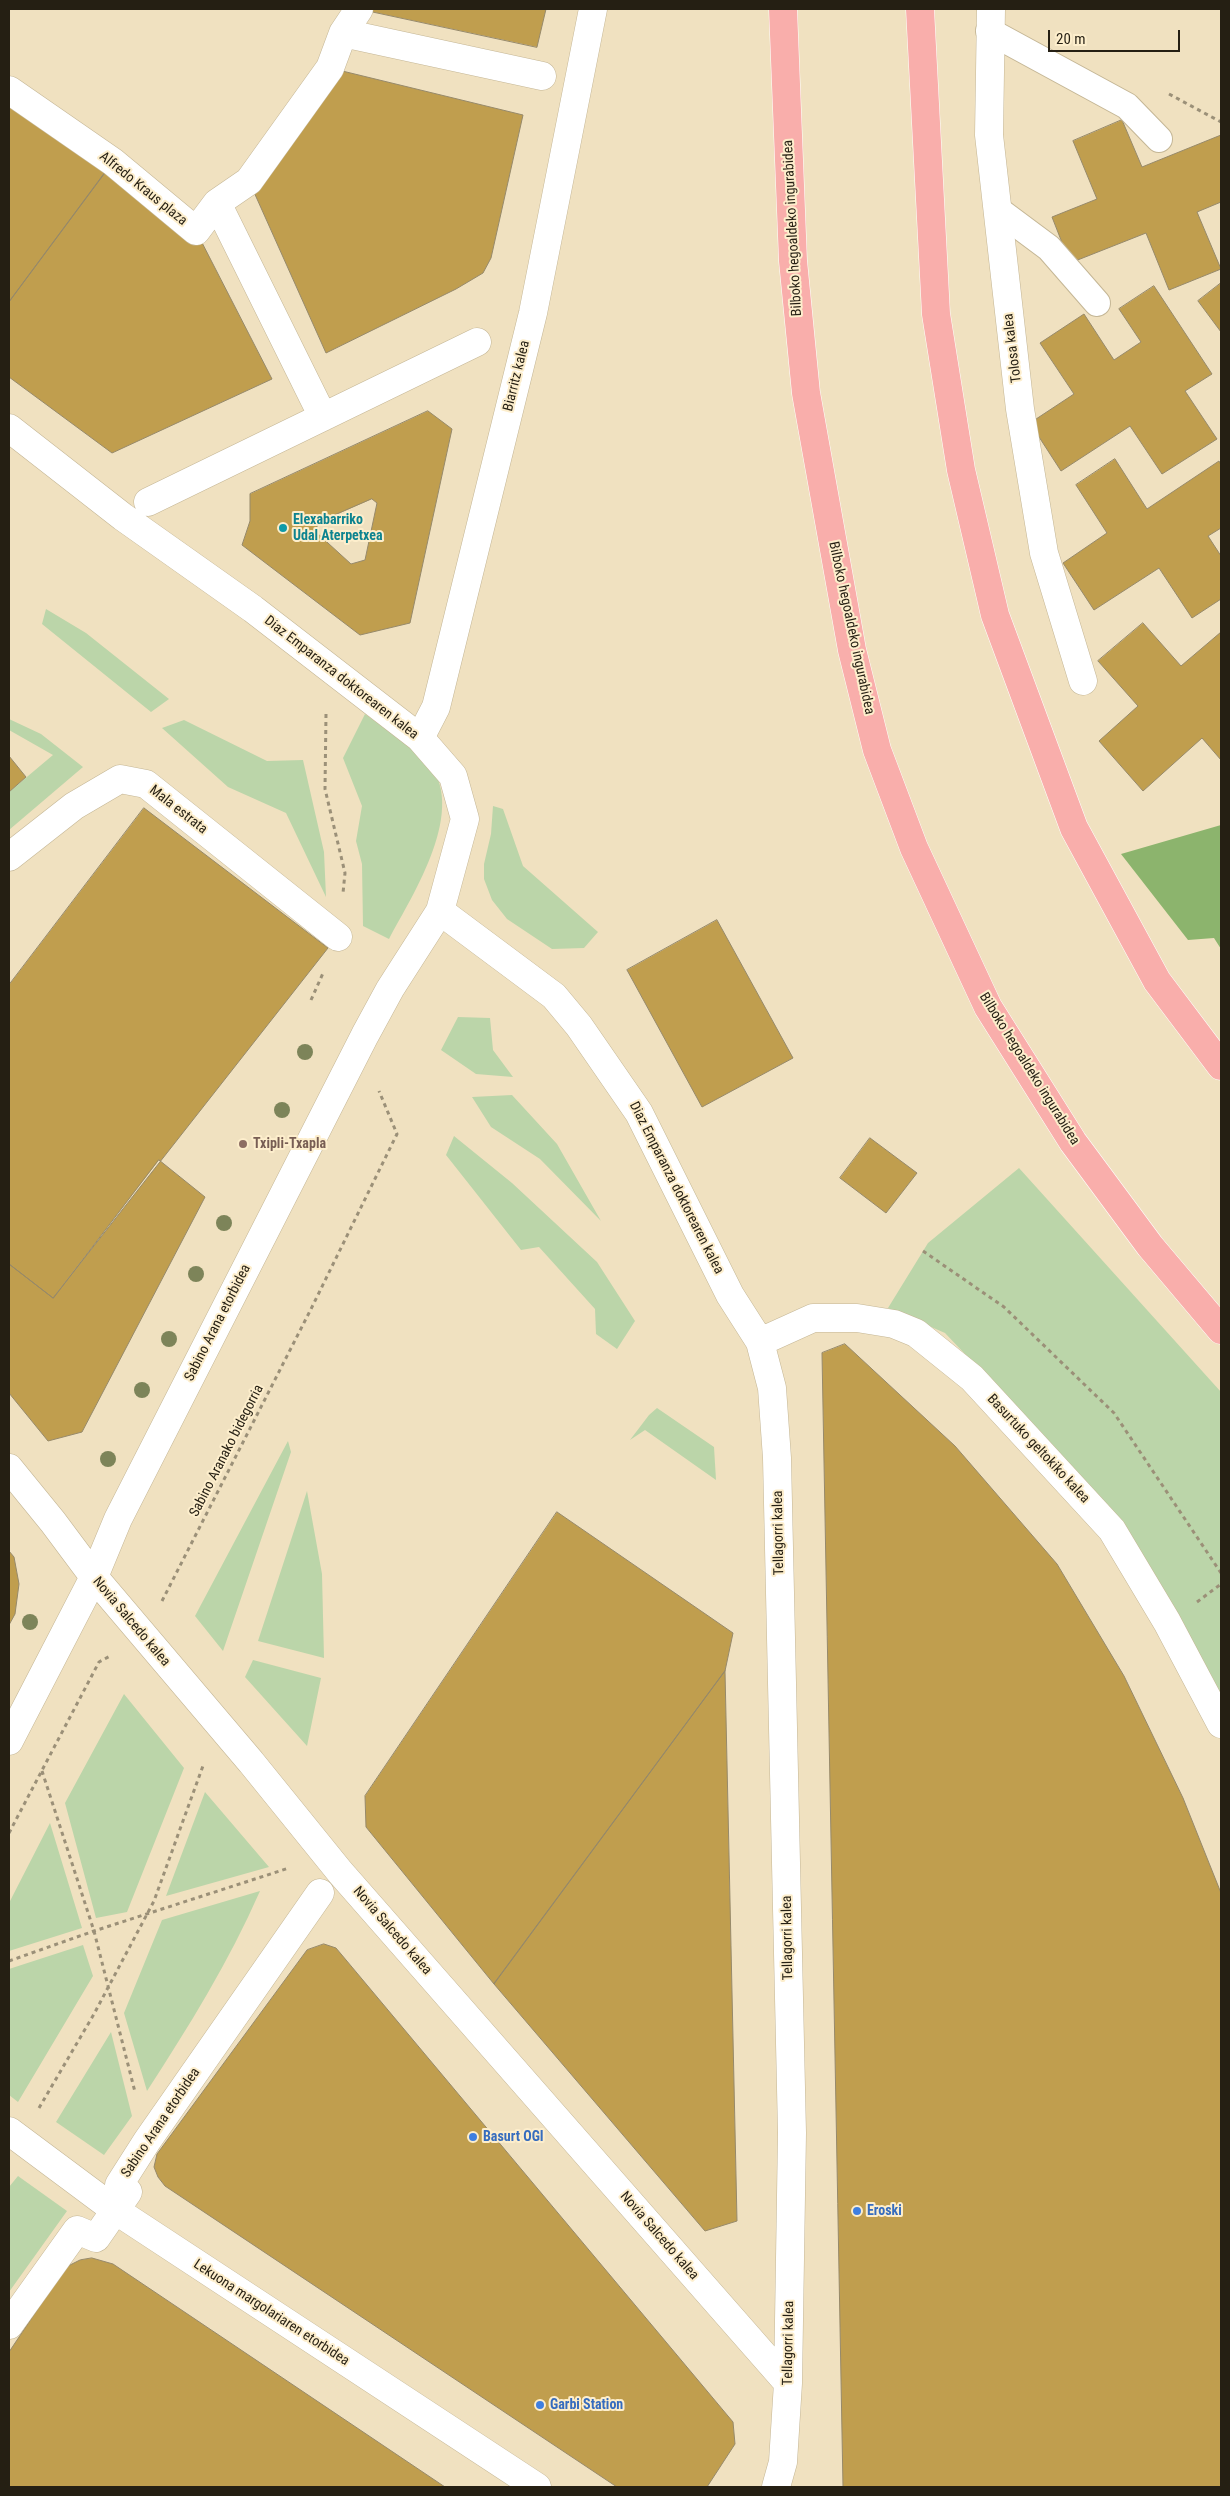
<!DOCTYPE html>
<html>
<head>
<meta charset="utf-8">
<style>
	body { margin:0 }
	#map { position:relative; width:1230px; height:2496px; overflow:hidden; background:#f0e1c0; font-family:"Roboto Condensed",sans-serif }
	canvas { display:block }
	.frame { position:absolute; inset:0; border:10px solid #251f13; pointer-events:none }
	.scale { position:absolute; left:1048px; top:30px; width:132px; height:22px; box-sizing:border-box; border:2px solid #251f13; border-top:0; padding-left:6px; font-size:15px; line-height:18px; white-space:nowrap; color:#251f13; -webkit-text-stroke:4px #fdeecc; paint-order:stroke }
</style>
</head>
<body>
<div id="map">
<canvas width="1230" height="2496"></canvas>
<div class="frame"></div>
<div class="scale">20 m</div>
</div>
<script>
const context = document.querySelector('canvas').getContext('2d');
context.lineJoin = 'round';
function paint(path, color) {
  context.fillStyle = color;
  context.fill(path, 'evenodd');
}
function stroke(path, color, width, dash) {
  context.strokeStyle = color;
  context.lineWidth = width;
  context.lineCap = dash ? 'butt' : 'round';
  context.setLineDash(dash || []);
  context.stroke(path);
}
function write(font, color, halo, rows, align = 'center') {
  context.font = font + ' "Roboto Condensed",sans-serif';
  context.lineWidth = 4;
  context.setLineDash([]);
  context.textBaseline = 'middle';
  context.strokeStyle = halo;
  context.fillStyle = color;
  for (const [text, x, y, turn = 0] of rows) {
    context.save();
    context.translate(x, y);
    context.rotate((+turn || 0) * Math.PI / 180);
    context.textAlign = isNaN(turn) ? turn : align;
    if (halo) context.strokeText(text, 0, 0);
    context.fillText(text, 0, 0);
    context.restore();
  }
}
const green = new Path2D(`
	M 46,609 L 86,633 L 169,699 L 151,712 L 42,624 Z
	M 365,714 C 384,728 410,743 426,760 C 470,807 413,894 389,939 L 363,926 L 362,864 L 356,841 L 362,806 L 343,758 Z
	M 9,719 L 41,734 L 83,767 L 9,830 L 9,792 L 53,755 L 9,730 Z
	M 184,720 L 267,761 L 303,760 L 324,852 L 326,897 L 286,813 L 228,787 L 162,728 Z
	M 493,806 L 503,809 L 523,866 L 598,932 L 584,948 L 552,949 L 507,919 L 492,900 L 484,879 L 484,864 L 491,834 Z
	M 458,1017 L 490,1018 L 493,1050 L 513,1077 L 476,1074 L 441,1050 Z
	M 512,1095 L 557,1144 L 601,1221 L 540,1159 L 491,1127 L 472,1097 Z
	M 454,1136 L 512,1183 L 597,1262 L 635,1321 L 617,1349 L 596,1334 L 595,1309 L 539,1247 L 521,1250 L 446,1155 Z
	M 1019,1168 L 1221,1392 L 1221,1703 L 1019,1411 L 945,1333 L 888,1308 L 928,1243 Z
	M 657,1408 L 714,1447 L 716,1480 L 645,1430 L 630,1440 L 649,1415 Z
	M 288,1441 L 291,1452 L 223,1651 L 195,1616 Z
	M 307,1491 L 322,1574 L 324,1658 L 258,1641 Z
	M 253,1660 L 321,1678 L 307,1746 L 245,1677 Z
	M 124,1694 L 184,1768 L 127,1912 L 96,1918 L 65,1803 Z
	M 205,1792 L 269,1867 L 166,1896 Z
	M 50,1823 L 82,1928 L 9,1951 L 9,1903 Z
	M 260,1891 C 229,1962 189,2026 147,2091 L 124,2013 L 162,1920 Z
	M 83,1945 L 93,1976 L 18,2102 L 9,2095 L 9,1969 Z
	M 111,2032 L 132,2116 L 104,2155 L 56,2122 Z
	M 18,2176 L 67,2211 L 9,2292 L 9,2187 Z`);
const forest = new Path2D(`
	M 1221,825 L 1221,949 L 1214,938 L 1188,940 L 1121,854 Z`);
const building = new Path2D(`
	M 359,9 L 546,9 L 537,47 Z
	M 330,68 L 523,115 L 491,258 L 483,273 L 456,289 L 326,353 L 249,181 Z
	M 9,90 L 113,162 L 9,302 Z
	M 1122,120 L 1142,167 L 1221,135 L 1221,202 L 1197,212 L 1221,269 L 1169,290 L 1146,233 L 1070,263 L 1052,217 L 1097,199 L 1073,141 Z
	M 113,162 L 196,231 L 272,379 L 112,453 L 9,377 L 9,302 Z
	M 1221,283 L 1221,332 L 1198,301 Z
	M 1154,286 L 1212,374 L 1185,391 L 1217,439 L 1162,474 L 1130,426 L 1061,471 L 1030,423 L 1074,394 L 1040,343 L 1084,314 L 1114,360 L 1141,342 L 1119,309 Z
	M 428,411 L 452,429 L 410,623 L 360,635 L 242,545 L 250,521 L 250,494 ZM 372,499 L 377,503 L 365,560 L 351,564 L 317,533 L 317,523 Z
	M 1115,459 L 1147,509 L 1219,461 L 1221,465 L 1221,528 L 1208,536 L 1221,556 L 1221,599 L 1192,618 L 1159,568 L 1094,610 L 1063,563 L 1107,533 L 1076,485 Z
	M 1143,623 L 1181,666 L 1221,632 L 1221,760 L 1202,738 L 1143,791 L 1099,741 L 1138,706 L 1098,661 Z
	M 9,756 L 26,777 L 9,792 Z
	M 144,808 L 328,948 L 53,1298 L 9,1264 L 9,985 Z
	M 717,920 L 793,1058 L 702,1107 L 627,970 Z
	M 870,1138 L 917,1173 L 886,1213 L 840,1178 Z
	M 159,1160 L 205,1197 L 82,1432 L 48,1441 L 9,1393 L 9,1264 L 53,1298 Z
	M 845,1344 L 955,1446 L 1057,1564 L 1124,1676 L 1183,1798 L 1221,1893 L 1221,2487 L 843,2487 L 822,1353 Z
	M 557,1512 L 733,1633 L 725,1671 L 494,1984 L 366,1827 L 365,1796 Z
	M 9,1551 L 14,1557 L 19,1584 L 15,1614 L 9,1625 Z
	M 725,1671 L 737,2221 L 705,2231 L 494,1984 Z
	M 324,1944 L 336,1948 L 733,2422 L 735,2444 L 707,2487 L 617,2487 L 165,2186 L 158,2177 L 154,2167 L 157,2154 L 307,1950 Z
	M 92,2258 L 113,2264 L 445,2487 L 9,2487 L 9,2352 L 66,2267 L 80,2260 Z`);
const path = new Path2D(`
	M 1169,94 L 1221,122
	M 326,714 L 325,789 L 345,873 L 343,893
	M 311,1000 L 324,971
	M 923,1251 L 1004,1307 L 1114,1413 L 1221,1573
	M 162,1601 L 311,1309 L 397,1134 L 379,1091
	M 1197,1602 L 1221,1584
	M 42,1771 L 94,1931 L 135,2092
	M 9,1833 L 99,1662 L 112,1655
	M 9,1961 L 94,1931 L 289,1868
	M 39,2108 L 94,2014 L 154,1901 L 204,1763`);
const lane = new Path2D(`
	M 989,31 L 1127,106 L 1159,139
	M 998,210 L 1049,248 L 1097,303`);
const street = new Path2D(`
	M 991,9 L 989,135 L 1020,409 L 1044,553 L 1083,681
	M 343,33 L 542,76
	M 9,90 L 113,162 L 196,231 L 217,203 L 249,181 L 330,68 L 343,33 L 359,9
	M 217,203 L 323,417
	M 9,428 L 123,517 L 253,609 L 420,738 L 453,776 L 465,819 L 440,911 L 390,989 L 365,1035 L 118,1519 L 94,1577 L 9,1741
	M 148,502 L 477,342
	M 420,738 L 436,707 L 533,313 L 593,9
	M 9,857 L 74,806 L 120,779 L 146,784 L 338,937
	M 440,911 L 554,996 L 579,1026 L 639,1113 L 730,1295 L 760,1342 L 772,1388 L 777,1458 L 792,2133 L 788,2383 L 783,2462 L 776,2487
	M 760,1342 L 813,1318 L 857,1318 L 894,1324 L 916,1333 L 972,1378 L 1112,1530 L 1167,1622 L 1221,1724
	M 9,1468 L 53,1522 L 94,1577 L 251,1762 L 340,1872 L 788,2383
	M 9,2131 L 115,2210 L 537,2487
	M 9,2325 L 77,2230 L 96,2238 L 128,2192 L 119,2185 L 147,2141 L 320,1893`);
const highway = new Path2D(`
	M 783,9 L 793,261 L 806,393 L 852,650 L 877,750 L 914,848 L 988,1007 L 1073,1142 L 1150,1246 L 1221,1330
	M 920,9 L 936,314 L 961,470 L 995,615 L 1074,828 L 1157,981 L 1221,1066`);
const trees = [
	[305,1052],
	[282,1110],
	[224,1223],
	[196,1274],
	[169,1339],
	[142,1390],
	[108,1459],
	[30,1622]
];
const markers = [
	[283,528,5,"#0f9aa8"],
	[243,1144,5,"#8d6e63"],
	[473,2137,5,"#3f7fe0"],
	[857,2211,5,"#3f7fe0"],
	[540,2405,5,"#3f7fe0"]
];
const streetNames = [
	["Alfredo Kraus plaza",143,189,39],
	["Bilboko hegoaldeko ingurabidea",793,228,-93],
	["Tolosa kalea",1013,348,-97],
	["Biarritz kalea",517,376,-76],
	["Bilboko hegoaldeko ingurabidea",851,628,78],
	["Diaz Emparanza doktorearen kalea",341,678,38],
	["Mala estrata",178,810,38],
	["Bilboko hegoaldeko ingurabidea",1029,1069,58],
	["Diaz Emparanza doktorearen kalea",676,1188,63],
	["Sabino Arana etorbidea",218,1323,-63],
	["Basurtuko geltokiko kalea",1038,1449,47],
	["Sabino Aranako bidegorria",227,1451,-63],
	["Tellagorri kalea",779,1533,-91],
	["Novia Salcedo kalea",131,1622,50],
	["Novia Salcedo kalea",392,1931,49],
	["Tellagorri kalea",788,1938,-91],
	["Sabino Arana etorbidea",161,2123,-56],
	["Novia Salcedo kalea",659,2236,49],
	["Lekuona margolariaren etorbidea",271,2313,33],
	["Tellagorri kalea",789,2343,-89]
];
const cultureNames = [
	["Elexabarriko",293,520],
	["Udal Aterpetxea",293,536]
];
const educationNames = [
	["Txipli-Txapla",253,1144]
];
const shopNames = [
	["Basurt OGI",483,2137],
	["Eroski",867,2211],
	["Garbi Station",550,2405]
];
paint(green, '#bbd5a9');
paint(forest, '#8cb46d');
paint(building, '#c09e4e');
stroke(building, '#96896a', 1);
stroke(lane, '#c4b695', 28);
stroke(street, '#c4b695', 29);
stroke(highway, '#fff', 29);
stroke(path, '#9b9078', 3, [4, 4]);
stroke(lane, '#fff', 26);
stroke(street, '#fff', 28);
stroke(highway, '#f9aeab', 28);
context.fillStyle = '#7d8459';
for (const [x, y] of trees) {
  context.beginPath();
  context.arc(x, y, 8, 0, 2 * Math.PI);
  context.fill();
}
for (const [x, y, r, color] of markers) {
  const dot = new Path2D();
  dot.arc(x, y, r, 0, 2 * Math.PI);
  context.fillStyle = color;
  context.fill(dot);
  stroke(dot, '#fdeecc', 2);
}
write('14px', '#251f13', '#fdeecc', streetNames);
write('bold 14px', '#0d838f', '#fdeecc', cultureNames, 'left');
write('bold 14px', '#785e54', '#fdeecc', educationNames, 'left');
write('bold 14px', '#366cbe', '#fdeecc', shopNames, 'left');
</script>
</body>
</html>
